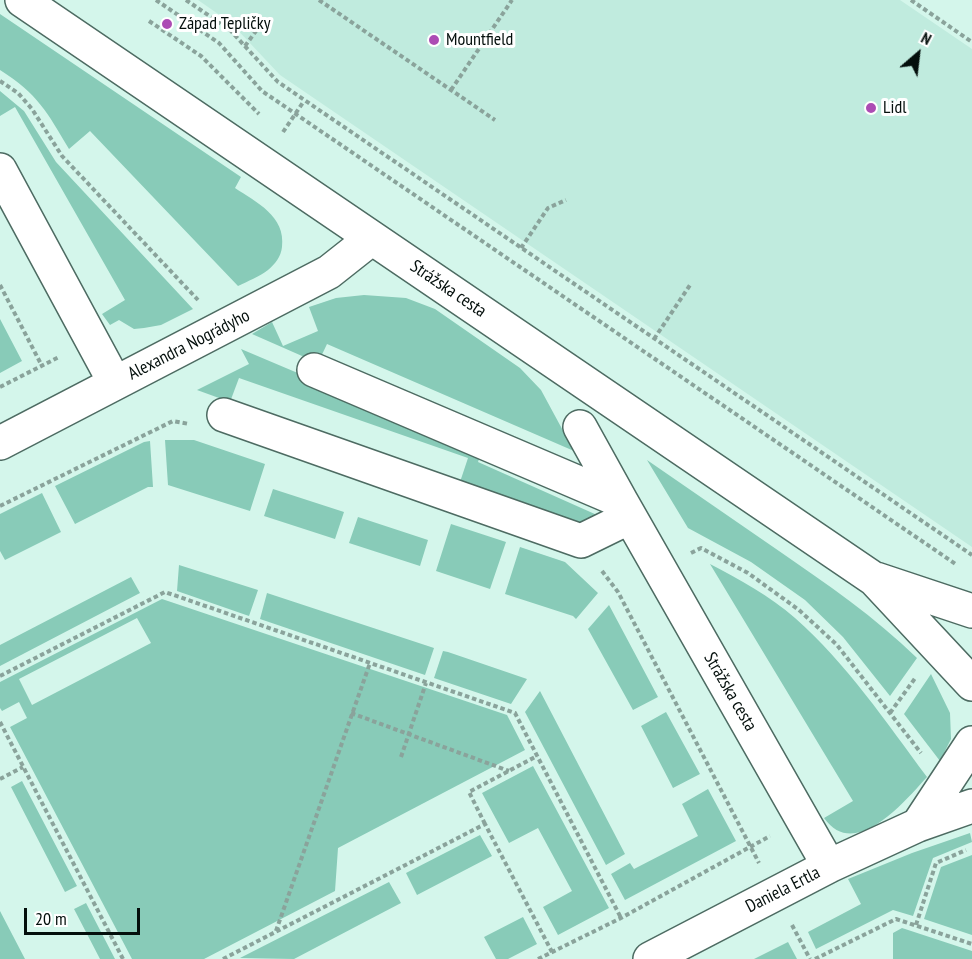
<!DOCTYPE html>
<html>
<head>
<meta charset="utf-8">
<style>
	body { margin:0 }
	#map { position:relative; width:972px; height:959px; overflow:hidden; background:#d4f6eb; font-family:"PT Sans Narrow",sans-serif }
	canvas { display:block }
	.north { position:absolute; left:888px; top:24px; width:60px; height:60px; -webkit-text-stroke:4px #fff; paint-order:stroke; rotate:28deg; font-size:16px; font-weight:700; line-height:24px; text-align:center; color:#040f0c }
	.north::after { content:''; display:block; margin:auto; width:21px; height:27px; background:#040f0c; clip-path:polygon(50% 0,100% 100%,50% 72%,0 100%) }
	.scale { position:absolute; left:24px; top:908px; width:116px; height:27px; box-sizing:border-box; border:3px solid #040f0c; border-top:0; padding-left:8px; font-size:18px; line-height:21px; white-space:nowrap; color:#040f0c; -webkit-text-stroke:4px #fff; paint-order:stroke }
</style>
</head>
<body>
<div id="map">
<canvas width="972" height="959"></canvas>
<div class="north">N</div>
<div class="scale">20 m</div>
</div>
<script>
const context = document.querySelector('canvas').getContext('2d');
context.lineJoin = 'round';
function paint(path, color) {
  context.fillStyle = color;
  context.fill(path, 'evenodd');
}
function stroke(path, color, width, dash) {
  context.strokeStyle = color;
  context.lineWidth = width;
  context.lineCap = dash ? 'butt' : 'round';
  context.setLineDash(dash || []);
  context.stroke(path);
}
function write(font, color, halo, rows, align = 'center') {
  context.font = font + ' "PT Sans Narrow",sans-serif';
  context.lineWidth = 6;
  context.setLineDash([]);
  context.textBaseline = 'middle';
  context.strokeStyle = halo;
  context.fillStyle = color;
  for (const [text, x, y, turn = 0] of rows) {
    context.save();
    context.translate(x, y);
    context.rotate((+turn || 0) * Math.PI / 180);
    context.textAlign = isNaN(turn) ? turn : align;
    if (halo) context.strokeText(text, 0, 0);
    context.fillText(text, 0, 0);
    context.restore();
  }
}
const built = new Path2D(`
	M 198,0 L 900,0 L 972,49 L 972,547 L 280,75 L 231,23 Z`);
const green = new Path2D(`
	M 0,14 L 241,177 L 235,188 C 256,202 286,216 282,247 C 281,257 275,264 268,270 C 259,277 248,281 238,286 L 90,131 L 69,149 C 47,112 38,94 0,70 Z
	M 0,91 L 24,111 L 56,162 L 193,309 L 161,325 L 144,328 L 134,329 L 119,320 L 110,325 L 102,314 L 125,300 L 15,107 L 0,116 Z
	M 364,295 L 406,298 L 435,309 L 520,368 L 541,390 L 574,451 L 327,344 L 318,363 L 252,334 L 272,322 L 283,346 L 318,331 L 309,307 L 336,298 Z
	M 0,319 L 22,361 L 0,373 Z
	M 241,349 L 482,451 L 478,462 L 606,519 L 585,527 L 460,482 L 468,458 L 239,378 L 230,402 L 197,390 L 249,364 Z
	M 165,440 L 194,440 L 265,464 L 250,511 L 168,485 Z
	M 150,441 L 153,487 L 148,487 L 75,524 L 55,486 L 144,442 Z
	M 647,460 C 691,490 735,521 779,551 C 827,584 875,617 917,658 L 890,696 L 843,637 L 805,600 L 751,562 L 688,528 Z
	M 273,489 L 344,512 L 335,539 L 264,516 Z
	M 42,493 L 61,532 L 5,560 L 0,551 L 0,514 Z
	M 358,517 L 428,540 L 420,566 L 349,543 Z
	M 451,524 L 506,542 L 490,589 L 436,571 Z
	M 520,547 L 565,562 L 598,593 L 576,619 L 573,616 L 505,594 Z
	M 710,564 C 739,579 770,596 795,618 C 847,664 886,722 927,777 C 905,801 855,862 824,818 L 853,801 Z
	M 179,565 L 258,590 L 249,616 L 177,591 Z
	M 131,577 L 140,593 L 0,666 L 0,645 Z
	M 267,593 L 434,648 L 425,675 L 260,619 Z
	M 162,599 L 507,715 L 525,750 L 338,848 L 335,891 L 204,959 L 132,959 L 10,727 L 27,718 L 19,702 L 2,711 L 0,708 L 0,682 ZM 137,618 L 151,643 L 32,705 L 19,679 Z
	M 609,605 L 658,697 L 633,710 L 588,629 Z
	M 443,651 L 448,652 L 527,679 L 511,704 L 434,678 Z
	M 931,674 L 950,713 L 951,739 L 940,761 L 904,714 Z
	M 540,691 L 625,854 L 606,865 L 525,712 Z
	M 666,712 L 700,774 L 673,788 L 641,726 Z
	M 533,766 L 609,908 L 558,935 L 543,907 L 572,891 L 538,828 L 509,843 L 482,793 Z
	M 22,781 L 77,886 L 65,892 L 11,787 Z
	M 708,789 L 736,841 L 625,900 L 611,874 L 630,863 L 634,869 L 698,836 L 682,804 Z
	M 970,833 L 972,842 L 933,858 L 913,916 L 893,910 L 816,949 L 808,932 L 861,904 L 848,879 L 912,853 Z
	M 480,835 L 492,856 L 417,895 L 406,873 Z
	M 972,855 L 972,935 L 924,919 L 941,867 Z
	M 389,882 L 401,903 L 294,959 L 240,958 Z
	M 86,903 L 115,959 L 100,959 L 74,909 Z
	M 0,911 L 25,959 L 0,959 Z
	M 523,917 L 537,944 L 508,959 L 496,959 L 484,937 Z
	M 902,928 L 972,951 L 972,959 L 893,959 L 893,933 Z
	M 788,942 L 797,959 L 754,959 Z`);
const path = new Path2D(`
	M 156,0 L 219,43 L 262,91 L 957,565
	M 186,0 L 230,30 L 278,82 L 972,555
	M 319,0 L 495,120
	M 911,0 L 972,42
	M 149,21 L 201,56 L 259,114
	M 245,46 L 256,31
	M 0,81 L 18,93 L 32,109 L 62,156 L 198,300
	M 451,90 L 512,0
	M 283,132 L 304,101
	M 521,248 L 548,208 L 566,200
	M 0,285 L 42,366
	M 654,339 L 690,285
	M 0,387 L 59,357
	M 0,506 L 173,421 L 189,424
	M 691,553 L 701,548 L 748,573 L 799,610 L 837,645 L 921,753
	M 602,571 L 618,592 L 759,863
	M 0,676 L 165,592 L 515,713 L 621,918
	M 351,713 L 509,771
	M 890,713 L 916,677
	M 0,722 L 123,959
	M 401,757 L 426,683
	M 0,779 L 23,767
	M 485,824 L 469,792 L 537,756
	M 792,925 L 810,959
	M 916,925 L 936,863 L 966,850
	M 276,931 L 370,663
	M 223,959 L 485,824 L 552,952
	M 538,959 L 621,918 L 770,836
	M 815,959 L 896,919 L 972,944`);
const minor = new Path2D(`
	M 22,0 L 874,579 L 972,684
	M 0,170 L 115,383
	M 314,370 L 621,501
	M 224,415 L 581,541 L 630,517
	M 580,427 L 621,501 L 829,866
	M 0,443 L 329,272 L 372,238
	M 876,579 L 972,611
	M 918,825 L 972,743
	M 650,959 L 829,866 L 918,825 L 972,806`);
const markers = [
	[167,24,6,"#ac4cb4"],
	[434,40,6,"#ac4cb4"],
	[871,108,6,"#ac4cb4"]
];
const poiNames = [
	["Západ Tepličky",179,24],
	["Mountfield",446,40],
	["Lidl",883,108]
];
const streetNames = [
	["Strážska cesta",448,289,34],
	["Alexandra Nográdyho",189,345,-27],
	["Strážska cesta",730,692,60],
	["Daniela Ertla",783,890,-27]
];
paint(built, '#c0ebde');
paint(green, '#88cbb8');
stroke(minor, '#4d6b62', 36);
stroke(path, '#8aa39b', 4, [4.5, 3]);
stroke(minor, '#fff', 33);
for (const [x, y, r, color] of markers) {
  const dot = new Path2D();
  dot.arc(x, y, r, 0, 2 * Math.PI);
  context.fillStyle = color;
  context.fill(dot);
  stroke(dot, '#fff', 2);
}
write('18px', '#040f0c', '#fff', poiNames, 'left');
write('18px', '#040f0c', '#fff', streetNames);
</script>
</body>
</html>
